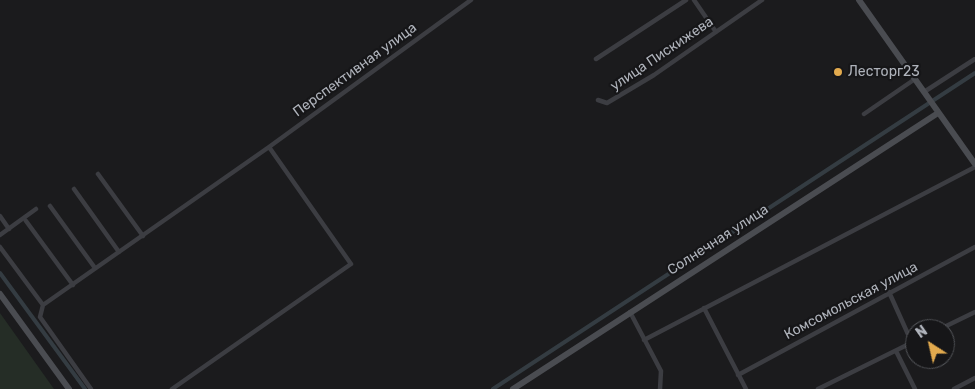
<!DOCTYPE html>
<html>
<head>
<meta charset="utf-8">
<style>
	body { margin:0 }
	#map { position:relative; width:975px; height:389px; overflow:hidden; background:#1b1b1d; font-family:Rubik,sans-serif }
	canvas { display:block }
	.north { position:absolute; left:905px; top:319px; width:50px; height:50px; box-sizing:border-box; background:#161618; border:1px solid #535559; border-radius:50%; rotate:325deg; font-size:14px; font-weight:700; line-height:20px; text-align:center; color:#afb3bb }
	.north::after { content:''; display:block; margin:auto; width:18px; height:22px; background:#e2aa4e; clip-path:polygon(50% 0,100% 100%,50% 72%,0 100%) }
</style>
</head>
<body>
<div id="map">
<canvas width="975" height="389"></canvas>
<div class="north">N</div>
</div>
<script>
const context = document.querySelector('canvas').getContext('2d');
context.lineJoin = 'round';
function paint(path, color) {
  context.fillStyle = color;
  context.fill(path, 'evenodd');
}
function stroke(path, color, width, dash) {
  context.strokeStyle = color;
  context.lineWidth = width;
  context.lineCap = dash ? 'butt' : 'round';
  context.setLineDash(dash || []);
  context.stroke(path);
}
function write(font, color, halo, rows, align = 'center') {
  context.font = font + ' Rubik,sans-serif';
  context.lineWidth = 4.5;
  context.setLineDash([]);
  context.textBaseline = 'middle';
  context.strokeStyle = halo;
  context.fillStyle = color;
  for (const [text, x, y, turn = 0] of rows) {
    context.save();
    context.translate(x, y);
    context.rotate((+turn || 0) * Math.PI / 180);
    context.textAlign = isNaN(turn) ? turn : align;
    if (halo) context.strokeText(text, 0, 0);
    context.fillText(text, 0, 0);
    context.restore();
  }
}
const green = new Path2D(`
	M 0,313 L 54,389 L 0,389 Z`);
const canal = new Path2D(`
	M 0,273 L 85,389
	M 493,389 L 975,73`);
const street = new Path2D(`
	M 694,0 L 716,32
	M 596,59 L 686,0
	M 924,92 L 975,59
	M 598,100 L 607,103 L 654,75 L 762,0
	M 864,114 L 915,79
	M 98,174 L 143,236
	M 74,189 L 119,252
	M 50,206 L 95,268
	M 0,216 L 9,229
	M 26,221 L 73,285
	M 0,235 L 36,209
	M 0,247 L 43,305 L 269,147 L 471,0
	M 889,292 L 912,343
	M 43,305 L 40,317 L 91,389
	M 704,308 L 746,389
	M 630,312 L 661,371 L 660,389
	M 940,329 L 975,312
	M 644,340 L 975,167
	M 896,351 L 915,389
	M 738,375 L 975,247
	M 172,389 L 351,264 L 269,147
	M 818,389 L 915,341
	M 954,389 L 975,378`);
const secondary = new Path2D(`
	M 859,0 L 975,164
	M 0,294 L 69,389
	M 513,389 L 938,113`);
const markers = [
	[838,72,5,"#e2aa4e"]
];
const streetNames = [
	["улица Пискижева",662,54,-34],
	["Перспективная улица",355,70,-36],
	["Солнечная улица",718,240,-33],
	["Комсомольская улица",851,301,-28]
];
const poiNames = [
	["Лесторг23",848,72]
];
paint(green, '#252d26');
stroke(canal, '#343c42', 4);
stroke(street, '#3c3d42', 4.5);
stroke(secondary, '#4a4c51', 6);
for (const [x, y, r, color] of markers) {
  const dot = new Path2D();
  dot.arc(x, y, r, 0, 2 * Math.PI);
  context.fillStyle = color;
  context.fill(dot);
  stroke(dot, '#161618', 2);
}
write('14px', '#afb3bb', '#161618', streetNames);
write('14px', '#afb3bb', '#161618', poiNames, 'left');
</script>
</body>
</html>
